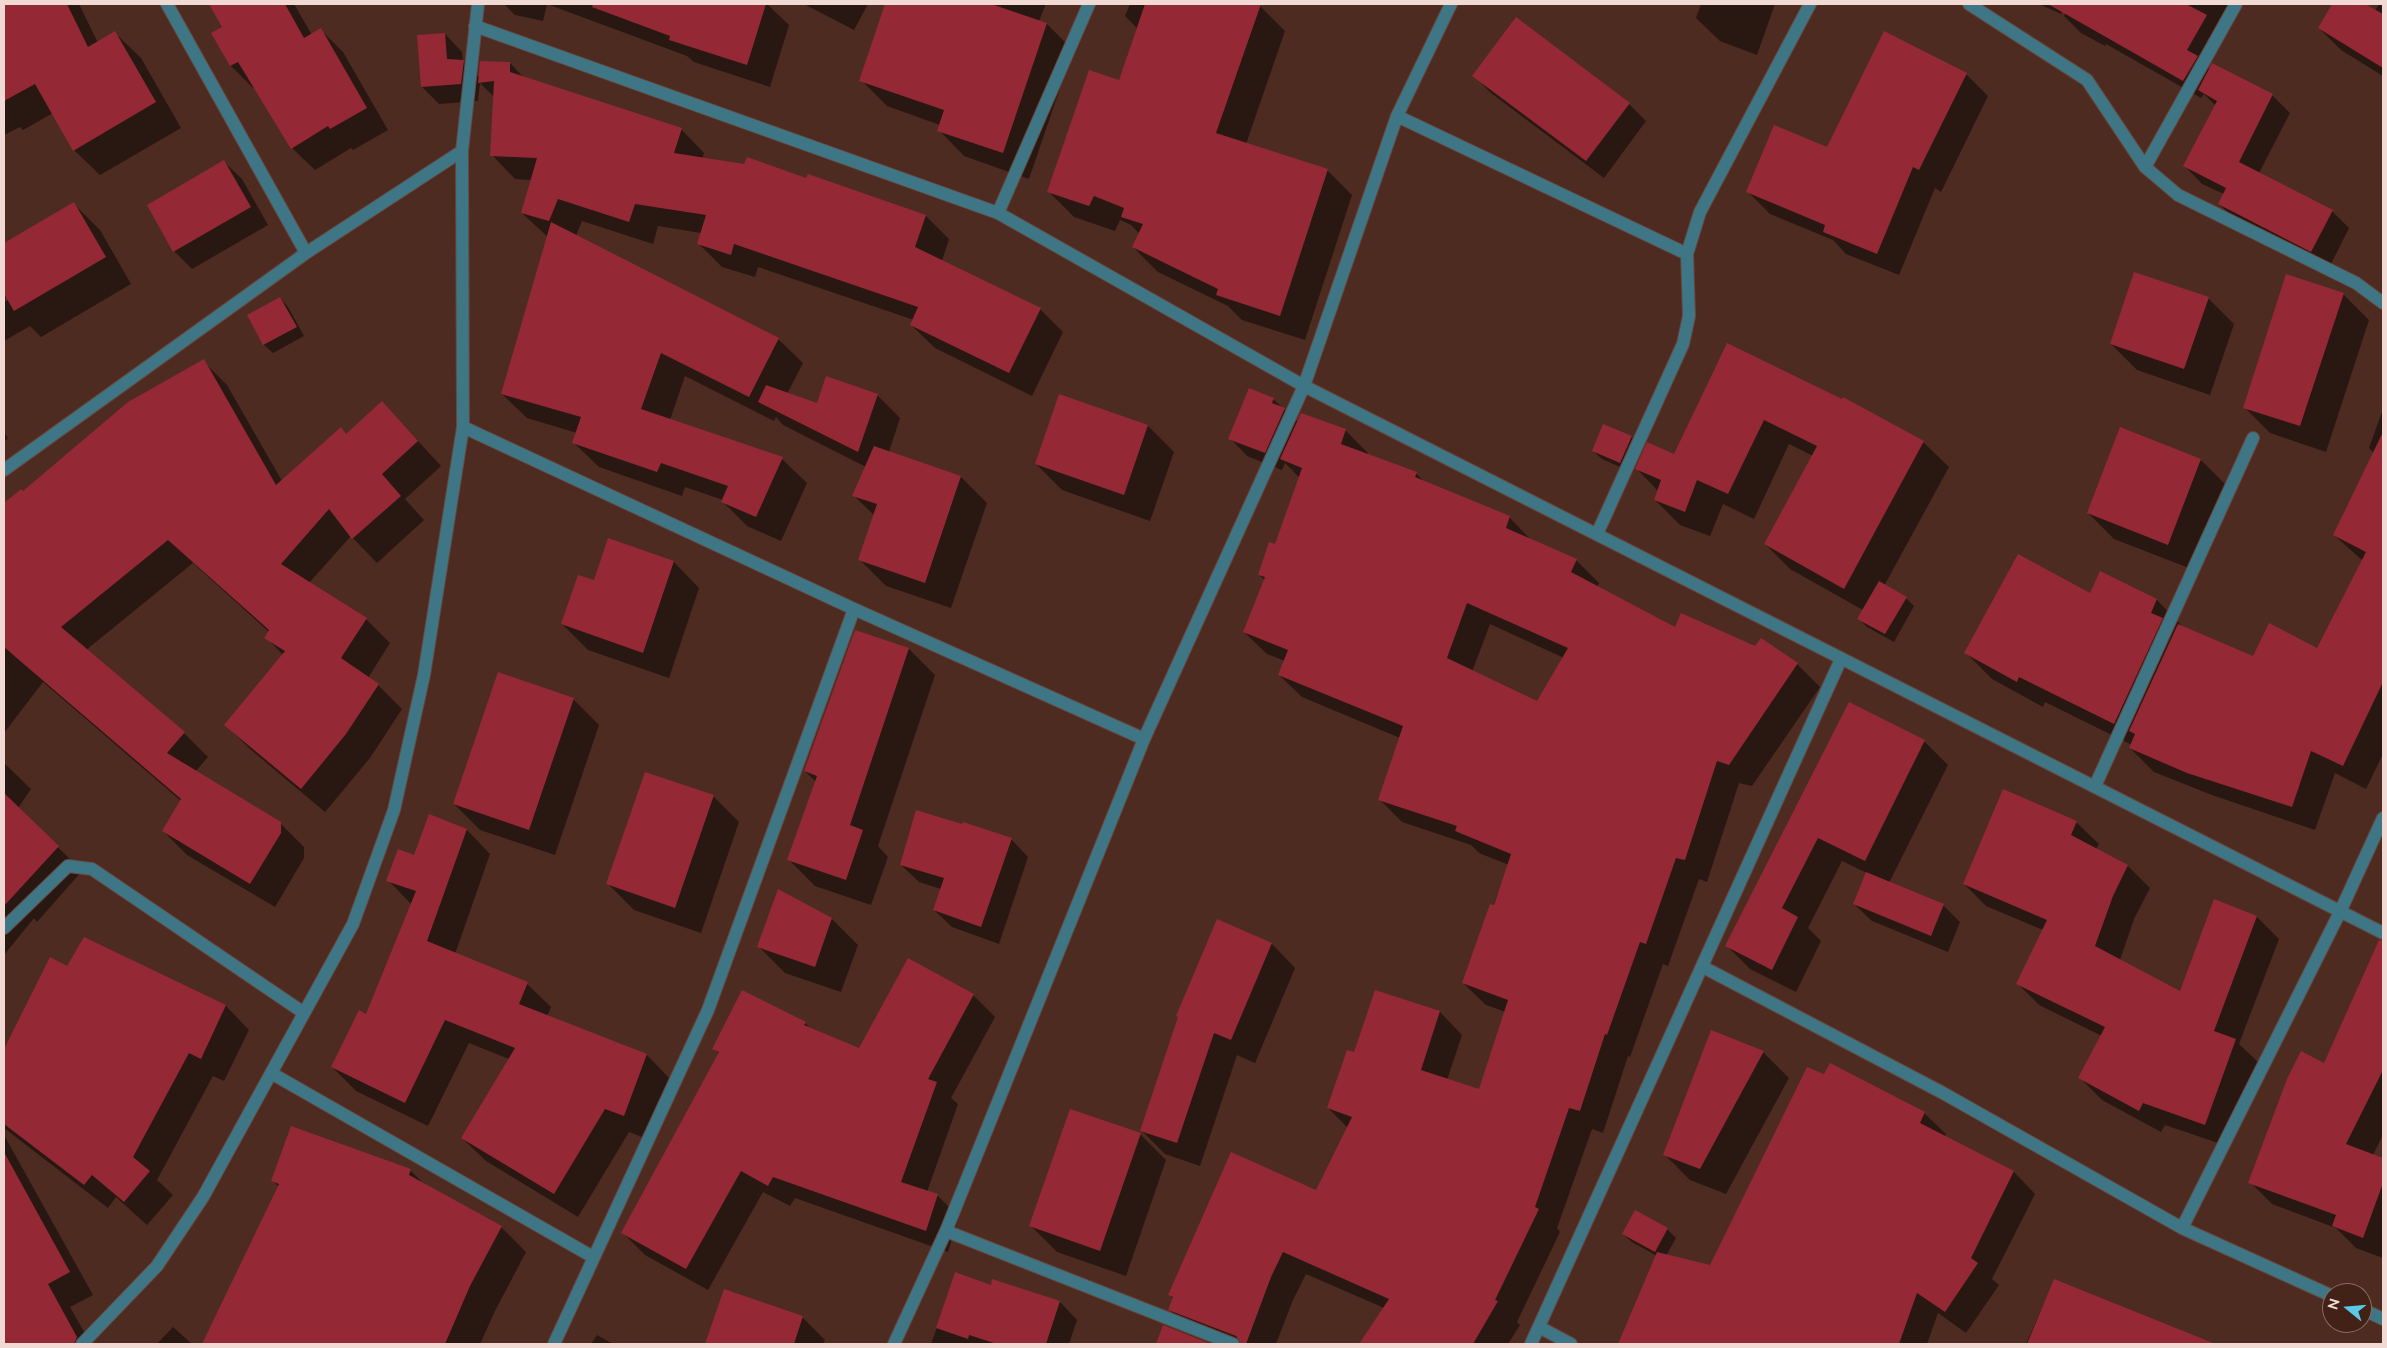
<!DOCTYPE html>
<html>
<head>
<meta charset="utf-8">
<style>
	body { margin:0 }
	#map { position:relative; width:2387px; height:1348px; overflow:hidden; background:#4d2b20; font-family:Raleway,sans-serif }
	canvas { display:block }
	.frame { position:absolute; inset:0; border:5px solid #f1dad3; pointer-events:none }
	.north { position:absolute; left:2322px; top:1283px; width:50px; height:50px; box-sizing:border-box; background:#422116; border:1px solid #886b62; border-radius:50%; rotate:287deg; font-size:14px; font-weight:700; line-height:20px; text-align:center; color:#f1dad3 }
	.north::after { content:''; display:block; margin:auto; width:18px; height:22px; background:#5ac8e6; clip-path:polygon(50% 0,100% 100%,50% 72%,0 100%) }
</style>
</head>
<body>
<div id="map">
<canvas width="2387" height="1348"></canvas>
<div class="frame"></div>
<div class="north">N</div>
</div>
<script>
const context = document.querySelector('canvas').getContext('2d');
context.lineJoin = 'round';
function paint(path, color) {
  context.fillStyle = color;
  context.fill(path, 'evenodd');
}
function stroke(path, color, width, dash) {
  context.strokeStyle = color;
  context.lineWidth = width;
  context.lineCap = dash ? 'butt' : 'round';
  context.setLineDash(dash || []);
  context.stroke(path);
}
const shadow = new Path2D(`
	M 4,4 L 79,4 L 98,43 L 115,33 L 141,58 L 181,128 L 100,175 L 74,150 L 53,113 L 23,130 L 20,127 L 4,135 Z
	M 210,4 L 294,4 L 312,35 L 321,30 L 343,52 L 388,130 L 353,150 L 351,148 L 315,170 L 292,148 L 255,87 L 253,88 L 231,66 L 213,34 L 224,27 Z
	M 504,4 L 547,4 L 543,21 L 515,15 Z
	M 547,4 L 767,4 L 789,25 L 770,87 L 694,62 L 687,56 Z
	M 804,4 L 868,4 L 854,30 Z
	M 887,4 L 1046,4 L 1039,21 L 1047,24 L 1073,50 L 1029,179 L 964,156 L 939,130 L 940,125 L 887,106 L 861,80 Z
	M 1130,4 L 1254,4 L 1260,6 L 1285,31 L 1246,144 L 1327,170 L 1352,195 L 1305,340 L 1242,320 L 1228,306 L 1158,272 L 1133,247 L 1140,234 L 1131,225 L 1120,220 L 1115,231 L 1074,217 L 1049,192 L 1119,81 L 1137,28 L 1125,16 Z
	M 1701,4 L 1775,4 L 1757,55 L 1720,41 L 1696,18 Z
	M 2039,4 L 2065,4 L 2061,14 Z
	M 2071,4 L 2238,4 L 2205,65 L 2210,70 L 2272,95 L 2290,113 L 2259,173 L 2332,211 L 2349,228 L 2329,268 L 2237,221 L 2219,204 L 2224,194 L 2202,184 L 2185,166 L 2216,106 L 2204,94 L 2201,98 L 2106,44 L 2105,46 L 2081,33 L 2064,16 Z
	M 2333,4 L 2363,4 L 2375,11 L 2379,4 L 2383,4 L 2383,76 L 2341,50 L 2319,28 Z
	M 445,34 L 462,52 L 463,61 L 479,77 L 510,63 L 524,78 L 681,129 L 704,153 L 702,159 L 807,180 L 926,216 L 949,239 L 942,261 L 1040,309 L 1063,332 L 1032,396 L 935,348 L 911,325 L 914,320 L 758,267 L 755,277 L 722,267 L 698,243 L 701,233 L 658,226 L 653,244 L 582,221 L 576,236 L 778,339 L 803,363 L 787,394 L 818,405 L 877,395 L 900,418 L 889,452 L 961,477 L 987,503 L 951,608 L 886,586 L 860,560 L 875,516 L 854,496 L 866,467 L 783,425 L 776,417 L 774,421 L 685,376 L 670,420 L 782,459 L 807,483 L 781,541 L 747,526 L 723,502 L 723,500 L 685,487 L 682,496 L 599,467 L 574,443 L 577,433 L 527,418 L 502,394 L 548,237 L 522,213 L 532,180 L 515,179 L 492,155 L 494,97 L 480,83 L 478,101 L 439,104 L 422,87 Z
	M 1966,74 L 1988,96 L 1941,192 L 1935,188 L 1899,275 L 1846,254 L 1833,240 L 1770,214 L 1748,192 Z
	M 1474,76 L 1629,104 L 1646,121 L 1604,178 L 1491,93 Z
	M 224,162 L 242,179 L 268,225 L 192,269 L 174,251 Z
	M 74,204 L 100,230 L 131,284 L 41,337 L 30,326 L 4,341 L 4,302 L 13,297 L 11,295 L 4,299 L 4,244 Z
	M 2343,294 L 2369,320 L 2326,452 L 2270,433 L 2244,407 Z
	M 280,298 L 288,307 L 304,336 L 273,353 L 264,345 L 249,316 Z
	M 2208,298 L 2234,324 L 2210,395 L 2137,370 L 2111,344 Z
	M 1727,345 L 1923,442 L 1949,467 L 1884,586 L 1906,598 L 1914,606 L 1894,642 L 1867,627 L 1858,618 L 1863,610 L 1790,569 L 1765,544 L 1813,456 L 1789,444 L 1754,519 L 1723,504 L 1710,536 L 1680,525 L 1655,500 L 1658,491 L 1637,469 L 1675,455 Z
	M 203,361 L 227,385 L 282,481 L 347,435 L 382,402 L 441,466 L 405,499 L 424,520 L 377,563 L 351,536 L 309,583 L 366,619 L 390,643 L 368,678 L 378,685 L 402,709 L 370,758 L 325,812 L 250,749 L 226,725 L 283,655 L 266,637 L 269,632 L 193,563 L 86,650 L 184,733 L 208,757 L 195,772 L 280,823 L 304,847 L 304,858 L 275,907 L 187,855 L 163,831 L 181,801 L 43,682 L 4,733 L 4,505 Z
	M 1060,396 L 1148,426 L 1174,452 L 1150,521 L 1062,490 L 1036,464 Z
	M 1273,399 L 1298,422 L 1345,430 L 1368,453 L 1367,455 L 1416,473 L 1424,482 L 1509,517 L 1532,541 L 1577,561 L 1599,583 L 1597,587 L 1675,629 L 1755,648 L 1761,639 L 1797,664 L 1820,687 L 1752,786 L 1739,783 L 1707,882 L 1699,879 L 1668,966 L 1663,964 L 1630,1057 L 1628,1056 L 1603,1133 L 1592,1129 L 1557,1228 L 1560,1232 L 1517,1322 L 1520,1325 L 1508,1344 L 1360,1344 L 1384,1308 L 1306,1274 L 1293,1300 L 1276,1344 L 1224,1344 L 1192,1332 L 1169,1309 L 1173,1299 L 1169,1294 L 1316,1192 L 1348,1128 L 1328,1108 L 1355,1054 L 1376,991 L 1440,1012 L 1462,1035 L 1447,1080 L 1479,1091 L 1506,1012 L 1486,1005 L 1463,983 L 1509,865 L 1479,853 L 1471,845 L 1402,822 L 1379,799 L 1400,738 L 1302,697 L 1279,675 L 1285,661 L 1267,654 L 1244,632 L 1265,580 L 1259,575 L 1276,546 L 1300,478 L 1285,463 L 1282,470 L 1247,456 L 1230,438 ZM 1490,624 L 1564,658 L 1537,703 L 1472,672 Z
	M 2383,409 L 2383,754 L 2366,789 L 2335,773 L 2315,830 L 2212,795 L 2154,772 L 2130,748 L 2132,745 L 2045,702 L 2043,707 L 1992,679 L 1966,653 L 2090,595 L 2101,573 L 2157,600 L 2182,626 L 2254,657 L 2318,649 L 2363,561 L 2334,535 L 2374,453 L 2369,448 Z
	M 1604,425 L 1632,437 L 1640,446 L 1629,471 L 1602,459 L 1593,451 Z
	M 2121,429 L 2201,460 L 2227,486 L 2194,570 L 2114,539 L 2088,513 Z
	M 4,433 L 8,438 L 4,442 Z
	M 674,562 L 699,588 L 669,678 L 588,650 L 562,624 L 595,581 Z
	M 909,649 L 935,675 L 878,846 L 888,857 L 871,905 L 815,886 L 789,860 L 816,782 L 805,771 Z
	M 573,699 L 599,725 L 555,855 L 480,830 L 454,804 Z
	M 1850,704 L 1924,741 L 1948,765 L 1889,883 L 1943,905 L 1960,922 L 1948,952 L 1872,921 L 1854,904 L 1867,873 L 1842,861 L 1808,928 L 1821,941 L 1796,992 L 1750,969 L 1727,946 Z
	M 4,763 L 31,789 L 18,808 L 82,871 L 37,922 L 34,918 L 4,955 Z
	M 713,796 L 739,822 L 701,933 L 634,910 L 608,884 Z
	M 429,816 L 467,830 L 490,854 L 455,954 L 527,984 L 551,1007 L 547,1016 L 647,1055 L 670,1079 L 647,1139 L 629,1132 L 578,1217 L 486,1161 L 462,1138 L 509,1059 L 469,1043 L 428,1126 L 356,1091 L 332,1067 L 367,1015 L 412,905 L 388,880 L 414,857 Z
	M 2076,822 L 2099,844 L 2096,849 L 2128,866 L 2150,888 L 2134,919 L 2120,960 L 2181,993 L 2215,901 L 2257,917 L 2279,939 L 2239,1044 L 2258,1062 L 2227,1146 L 2165,1125 L 2161,1132 L 2102,1100 L 2080,1078 L 2102,1036 L 2039,1005 L 2017,983 L 2043,930 L 1986,906 L 1964,884 Z
	M 1011,839 L 1028,857 L 999,944 L 952,927 L 934,910 L 941,889 L 919,882 L 901,865 Z
	M 778,890 L 832,919 L 858,945 L 841,992 L 785,973 L 759,947 Z
	M 1217,921 L 1272,944 L 1295,968 L 1255,1063 L 1237,1055 L 1200,1166 L 1165,1154 L 1142,1131 Z
	M 84,938 L 226,1006 L 249,1030 L 224,1081 L 213,1076 L 157,1180 L 173,1195 L 147,1225 L 116,1197 L 108,1208 L 4,1128 L 4,1045 L 7,1046 L 68,968 Z
	M 2366,972 L 2383,980 L 2383,1135 L 2373,1155 L 2383,1159 L 2383,1258 L 2356,1248 L 2336,1228 L 2272,1204 L 2250,1182 L 2324,1064 Z
	M 742,992 L 805,1023 L 812,1030 L 860,1050 L 973,995 L 995,1017 L 951,1098 L 958,1104 L 927,1192 L 937,1195 L 959,1217 L 948,1252 L 795,1198 L 790,1206 L 763,1192 L 708,1290 L 645,1255 L 623,1233 L 720,1054 L 714,1048 Z
	M 1763,1052 L 1789,1078 L 1726,1194 L 1690,1180 L 1664,1154 Z
	M 1924,1113 L 1946,1134 L 1944,1137 L 2014,1172 L 2035,1194 L 1992,1279 L 1999,1285 L 1966,1333 L 1938,1313 L 1927,1344 L 1629,1344 L 1622,1338 L 1657,1256 L 1632,1242 L 1623,1234 L 1667,1229 L 1676,1238 L 1666,1256 L 1711,1267 Z
	M 1140,1134 L 1166,1160 L 1126,1276 L 1057,1252 L 1031,1226 Z
	M 4,1135 L 93,1295 L 70,1307 L 91,1344 L 7,1344 L 4,1339 Z
	M 410,1170 L 426,1186 L 501,1227 L 526,1252 L 495,1311 L 480,1344 L 203,1344 L 279,1187 L 273,1181 Z
	M 956,1274 L 991,1286 L 993,1280 L 1060,1302 L 1077,1320 L 1069,1344 L 931,1344 Z
	M 2054,1281 L 2193,1336 L 2201,1344 L 2026,1344 Z
	M 724,1291 L 802,1317 L 825,1340 L 823,1344 L 706,1344 Z
	M 173,1327 L 192,1344 L 157,1344 Z
	M 1163,1327 L 1208,1344 L 1157,1344 Z
	M 597,1335 L 613,1344 L 591,1344 Z`);
const building = new Path2D(`
	M 4,4 L 67,4 L 88,47 L 115,31 L 156,102 L 73,151 L 35,84 L 4,101 Z
	M 209,4 L 285,4 L 304,38 L 321,28 L 367,108 L 330,129 L 328,126 L 291,149 L 238,62 L 230,66 L 211,33 L 222,27 Z
	M 593,4 L 766,4 L 747,65 L 669,40 L 670,36 L 592,7 Z
	M 885,4 L 991,4 L 1047,23 L 1003,153 L 937,131 L 944,110 L 859,81 Z
	M 1145,4 L 1261,4 L 1216,133 L 1328,169 L 1280,316 L 1216,295 L 1218,289 L 1132,247 L 1143,224 L 1121,217 L 1124,208 L 1094,196 L 1089,206 L 1047,192 L 1089,70 L 1119,80 Z
	M 2048,4 L 2186,4 L 2207,15 L 2187,50 L 2198,56 L 2183,81 Z
	M 2332,4 L 2365,4 L 2383,14 L 2383,68 L 2318,28 Z
	M 1516,17 L 1630,103 L 1586,161 L 1472,76 Z
	M 1884,31 L 1967,73 L 1919,170 L 1913,167 L 1877,254 L 1823,232 L 1825,225 L 1746,192 L 1774,125 L 1827,147 Z
	M 445,33 L 447,59 L 464,60 L 461,84 L 421,87 L 417,35 Z
	M 480,61 L 510,62 L 510,72 L 682,128 L 674,153 L 744,164 L 747,157 L 806,178 L 808,174 L 926,215 L 915,247 L 1041,308 L 1009,373 L 910,325 L 918,307 L 734,244 L 731,255 L 697,244 L 706,215 L 635,204 L 629,222 L 558,199 L 549,221 L 521,213 L 537,158 L 490,156 L 494,81 L 478,83 Z
	M 2212,63 L 2273,94 L 2239,162 L 2333,210 L 2311,252 L 2218,204 L 2226,188 L 2183,166 L 2217,101 L 2198,90 Z
	M 224,160 L 251,207 L 173,252 L 147,205 Z
	M 74,202 L 106,257 L 14,311 L 4,294 L 4,243 Z
	M 551,222 L 779,338 L 749,397 L 661,353 L 641,409 L 783,457 L 756,517 L 721,502 L 728,486 L 661,463 L 657,472 L 572,443 L 581,417 L 501,394 Z
	M 2134,272 L 2209,297 L 2184,369 L 2110,344 Z
	M 2286,274 L 2344,293 L 2300,426 L 2243,408 Z
	M 280,297 L 297,327 L 263,345 L 247,315 Z
	M 1727,343 L 1842,399 L 1843,397 L 1924,441 L 1844,589 L 1764,544 L 1817,446 L 1764,420 L 1728,494 L 1697,480 L 1685,512 L 1654,500 L 1661,480 L 1635,469 L 1647,442 L 1674,454 Z
	M 204,359 L 276,485 L 341,427 L 346,434 L 382,401 L 418,441 L 382,474 L 401,496 L 352,539 L 329,509 L 281,564 L 367,618 L 341,658 L 379,684 L 346,734 L 301,789 L 224,725 L 285,651 L 264,638 L 269,630 L 168,540 L 61,627 L 185,732 L 167,753 L 281,822 L 281,833 L 250,884 L 162,831 L 181,799 L 4,647 L 4,503 L 21,489 L 23,491 L 128,402 Z
	M 826,376 L 878,394 L 858,452 L 758,402 L 766,385 L 817,403 Z
	M 1249,388 L 1274,398 L 1272,403 L 1285,408 L 1265,453 L 1228,439 Z
	M 1059,394 L 1148,425 L 1124,495 L 1035,464 Z
	M 1301,413 L 1346,429 L 1341,444 L 1417,472 L 1415,477 L 1510,516 L 1506,528 L 1577,559 L 1571,572 L 1675,627 L 1681,613 L 1755,646 L 1761,638 L 1798,663 L 1729,765 L 1717,761 L 1685,860 L 1676,858 L 1646,944 L 1640,942 L 1607,1035 L 1605,1034 L 1580,1111 L 1569,1108 L 1535,1207 L 1539,1209 L 1495,1300 L 1498,1301 L 1473,1344 L 1359,1344 L 1389,1299 L 1283,1252 L 1271,1277 L 1246,1344 L 1241,1344 L 1236,1336 L 1168,1310 L 1173,1297 L 1168,1295 L 1231,1152 L 1316,1190 L 1352,1117 L 1327,1108 L 1347,1050 L 1354,1052 L 1375,990 L 1440,1011 L 1421,1070 L 1479,1089 L 1508,1000 L 1462,983 L 1490,904 L 1494,905 L 1511,854 L 1455,831 L 1457,826 L 1378,800 L 1403,726 L 1278,675 L 1288,650 L 1243,632 L 1265,577 L 1258,575 L 1269,542 L 1275,544 L 1302,468 L 1280,459 ZM 1467,603 L 1568,648 L 1537,701 L 1447,658 Z
	M 1603,424 L 1632,436 L 1620,463 L 1592,451 Z
	M 2120,427 L 2201,459 L 2168,545 L 2087,513 Z
	M 2383,432 L 2383,682 L 2343,766 L 2311,751 L 2292,807 L 2187,773 L 2129,748 L 2135,734 L 2129,731 L 2178,624 L 2253,656 L 2269,623 L 2317,648 L 2366,552 L 2333,535 Z
	M 874,446 L 961,476 L 925,583 L 858,560 L 877,504 L 852,496 Z
	M 608,538 L 674,561 L 643,653 L 561,624 L 578,575 L 594,580 Z
	M 2018,554 L 2090,593 L 2100,571 L 2157,599 L 2151,613 L 2163,618 L 2114,724 L 2019,677 L 2017,682 L 1964,653 Z
	M 1879,581 L 1907,597 L 1885,634 L 1857,619 Z
	M 855,630 L 909,648 L 850,825 L 863,830 L 846,880 L 787,860 L 817,776 L 804,771 Z
	M 498,672 L 574,698 L 529,830 L 453,804 Z
	M 1849,702 L 1925,740 L 1865,861 L 1818,838 L 1782,908 L 1798,917 L 1772,970 L 1725,946 Z
	M 645,772 L 714,795 L 675,908 L 606,884 Z
	M 2003,789 L 2077,821 L 2071,835 L 2128,865 L 2113,896 L 2095,946 L 2180,991 L 2214,899 L 2257,916 L 2214,1031 L 2236,1039 L 2205,1125 L 2143,1103 L 2139,1111 L 2078,1078 L 2105,1027 L 2016,984 L 2047,920 L 1963,884 Z
	M 4,793 L 59,846 L 4,906 Z
	M 916,810 L 962,824 L 963,822 L 1012,838 L 981,927 L 933,910 L 944,878 L 900,865 Z
	M 429,814 L 467,829 L 427,941 L 528,982 L 519,1004 L 647,1054 L 624,1116 L 605,1109 L 554,1194 L 461,1138 L 515,1048 L 445,1020 L 405,1103 L 331,1067 L 359,1010 L 366,1014 L 416,891 L 386,881 L 398,849 L 414,855 Z
	M 1866,872 L 1944,904 L 1931,936 L 1853,904 Z
	M 778,889 L 832,918 L 815,967 L 757,947 Z
	M 1217,919 L 1272,943 L 1231,1040 L 1214,1033 L 1177,1143 L 1140,1131 L 1178,1017 L 1176,1016 Z
	M 84,937 L 226,1005 L 201,1059 L 189,1053 L 133,1157 L 150,1171 L 124,1202 L 92,1175 L 84,1185 L 4,1124 L 4,1049 L 50,957 L 67,966 Z
	M 2379,940 L 2383,941 L 2383,1070 L 2346,1144 L 2383,1158 L 2383,1183 L 2363,1238 L 2332,1226 L 2336,1215 L 2248,1183 L 2287,1079 L 2301,1051 L 2324,1063 Z
	M 908,958 L 974,994 L 928,1079 L 937,1082 L 901,1182 L 938,1194 L 926,1231 L 773,1177 L 768,1186 L 741,1171 L 686,1269 L 621,1233 L 719,1052 L 712,1049 L 742,990 L 806,1022 L 804,1025 L 859,1048 Z
	M 1711,1030 L 1764,1051 L 1700,1169 L 1663,1155 Z
	M 1830,1063 L 1925,1112 L 1920,1123 L 2014,1171 L 1971,1258 L 1978,1263 L 1945,1312 L 1917,1293 L 1899,1344 L 1618,1344 L 1657,1252 L 1710,1265 L 1807,1067 L 1824,1074 Z
	M 1070,1109 L 1141,1133 L 1100,1251 L 1029,1226 Z
	M 291,1126 L 411,1169 L 409,1175 L 502,1226 L 470,1286 L 445,1344 L 202,1344 L 279,1184 L 271,1181 Z
	M 4,1152 L 70,1272 L 48,1284 L 77,1337 L 74,1344 L 4,1344 Z
	M 1635,1210 L 1668,1228 L 1655,1252 L 1622,1234 Z
	M 955,1272 L 991,1285 L 992,1279 L 1060,1301 L 1046,1344 L 997,1344 L 969,1335 L 968,1339 L 936,1328 Z
	M 2054,1279 L 2213,1343 L 2213,1344 L 2027,1344 Z
	M 724,1289 L 803,1316 L 794,1344 L 705,1344 Z
	M 1163,1325 L 1211,1344 L 1156,1344 Z`);
const minor = new Path2D(`
	M 167,4 L 306,253
	M 1969,4 L 2087,80 L 2145,167 L 2178,195 L 2356,283 L 2383,303
	M 475,26 L 998,213 L 1304,386 L 2383,933
	M 1397,116 L 1687,254
	M 2145,167 L 2236,4
	M 998,213 L 1089,4
	M 463,427 L 854,609 L 1144,739
	M 4,470 L 306,253 L 462,151
	M 1597,534 L 1683,344 L 1689,316 L 1687,254 L 1700,212 L 1810,4
	M 2095,786 L 2253,438
	M 4,928 L 68,866 L 92,869 L 304,1013
	M 1703,967 L 1943,1093 L 2182,1228 L 2332,1296
	M 271,1073 L 593,1257
	M 2182,1228 L 2340,912 L 2383,818
	M 946,1231 L 1233,1344
	M 2362,1309 L 2383,1319
	M 1539,1327 L 1571,1344
	M 82,1344 L 157,1266 L 203,1197 L 353,924 L 394,810 L 424,675 L 463,427 L 462,151 L 478,4
	M 554,1344 L 708,1010 L 854,609
	M 894,1344 L 946,1231 L 1144,739 L 1304,386 L 1397,116 L 1451,4
	M 1531,1344 L 1841,659`);
paint(shadow, '#0007');
paint(building, '#942935');
stroke(minor, '#67473d', 14);
stroke(minor, '#3e7686', 12);
</script>
</body>
</html>
